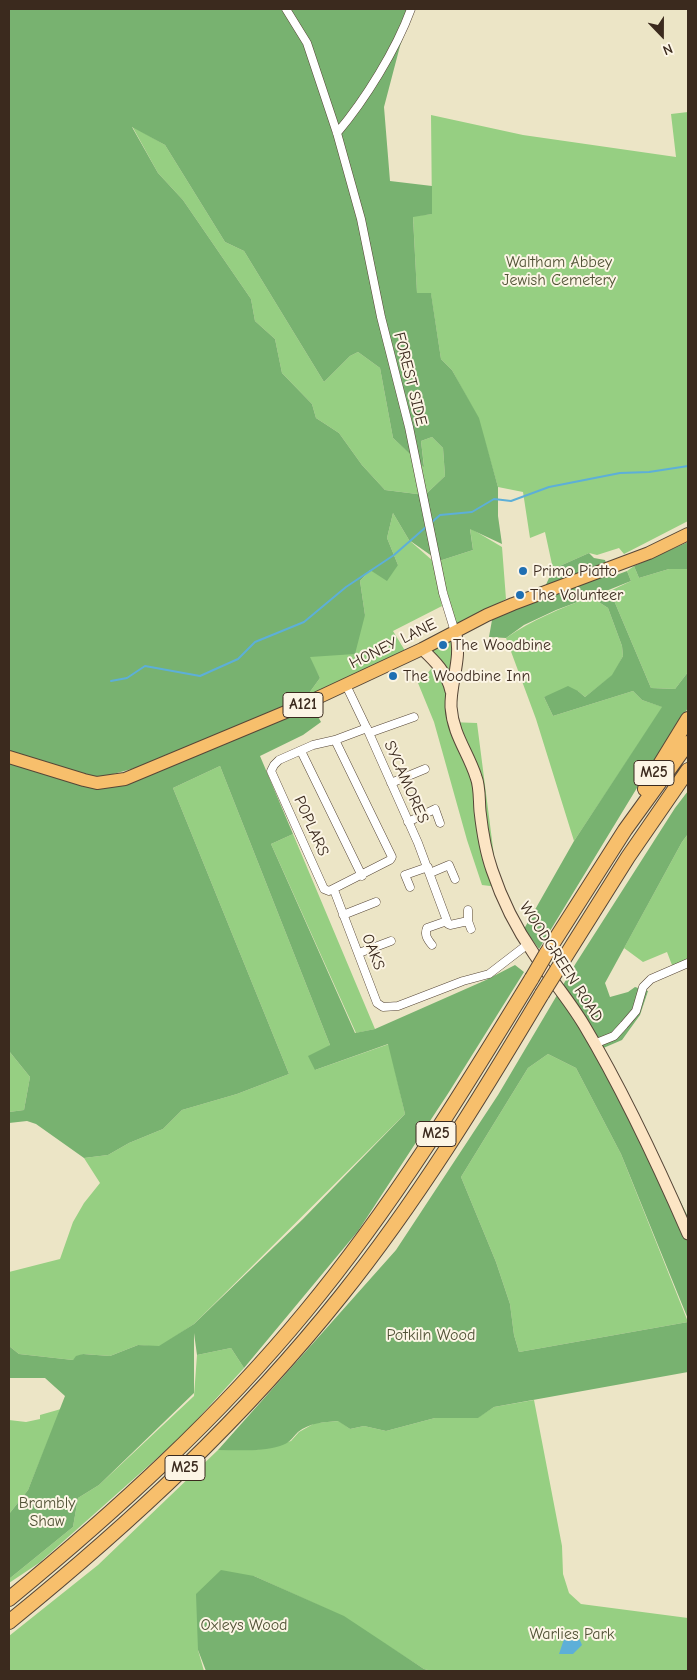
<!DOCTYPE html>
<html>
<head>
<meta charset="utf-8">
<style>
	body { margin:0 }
	#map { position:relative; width:697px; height:1680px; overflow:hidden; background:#ece5c6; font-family:"Comic Neue",sans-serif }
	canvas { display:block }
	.frame { position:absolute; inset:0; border:10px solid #3b2a1e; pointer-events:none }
	.north { position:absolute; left:637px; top:10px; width:50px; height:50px; -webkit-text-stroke:4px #fcf5e5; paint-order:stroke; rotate:158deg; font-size:14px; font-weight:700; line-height:20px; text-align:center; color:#3b2a1e }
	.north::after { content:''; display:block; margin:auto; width:18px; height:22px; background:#3b2a1e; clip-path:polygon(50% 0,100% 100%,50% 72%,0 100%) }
</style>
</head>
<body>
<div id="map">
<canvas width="697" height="1680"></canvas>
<div class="frame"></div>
<div class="north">N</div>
</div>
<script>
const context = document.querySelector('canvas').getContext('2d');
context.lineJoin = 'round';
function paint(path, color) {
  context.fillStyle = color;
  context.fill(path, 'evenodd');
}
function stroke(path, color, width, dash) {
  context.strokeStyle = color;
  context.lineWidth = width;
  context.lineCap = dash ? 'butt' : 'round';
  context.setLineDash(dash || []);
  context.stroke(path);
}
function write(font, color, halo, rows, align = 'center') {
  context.font = font + ' "Comic Neue",sans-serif';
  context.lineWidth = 4;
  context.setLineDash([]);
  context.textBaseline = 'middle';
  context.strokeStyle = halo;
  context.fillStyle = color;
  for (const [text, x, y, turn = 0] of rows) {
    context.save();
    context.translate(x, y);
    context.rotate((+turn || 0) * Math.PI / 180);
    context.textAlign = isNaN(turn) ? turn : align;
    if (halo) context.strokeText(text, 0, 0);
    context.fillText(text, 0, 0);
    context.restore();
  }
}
const green = new Path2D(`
	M 688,112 L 688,521 L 624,554 L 619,548 L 597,555 L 589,553 L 553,569 L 545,532 L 530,538 L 523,492 L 498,487 L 478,418 L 452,370 L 441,359 L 431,294 L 417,294 L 413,216 L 432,214 L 431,115 L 523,135 L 676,157 L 671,114 Z
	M 132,126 L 165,145 L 225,242 L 244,251 L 324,382 L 350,356 L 358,352 L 380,368 L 393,438 L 424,466 L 421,441 L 432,437 L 443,448 L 445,476 L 425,495 L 385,490 L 362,465 L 339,433 L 316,418 L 312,404 L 282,373 L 275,339 L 255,321 L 251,299 L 183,200 L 158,173 Z
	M 393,513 L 409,540 L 433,561 L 442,606 L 393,631 L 407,654 L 307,696 L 320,678 L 309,657 L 365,615 L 360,581 L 370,570 L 398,565 L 387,538 Z
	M 470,528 L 502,547 L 506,599 L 456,626 L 439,561 L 473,550 Z
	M 634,566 L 639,578 L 669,569 L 688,569 L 688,672 L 675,689 L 651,688 L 610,591 L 631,581 L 627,571 Z
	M 591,597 L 608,608 L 622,646 L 623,656 L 613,675 L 585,697 L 578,691 L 544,697 L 553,716 L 633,691 L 642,700 L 663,707 L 574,841 L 536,719 L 506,638 C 532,620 561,608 591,597 Z
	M 450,640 L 453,641 L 451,673 L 446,670 L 432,651 L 434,648 Z
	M 435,665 L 450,691 L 449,722 L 477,723 L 498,887 L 482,885 L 467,840 L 434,722 L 418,683 Z
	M 220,766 L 330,1045 L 315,1070 L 389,1044 L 405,1114 L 194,1324 L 159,1347 L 138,1345 L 110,1356 L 83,1354 L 73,1360 L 19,1354 L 9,1346 L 9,1272 L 60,1259 L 73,1222 L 84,1203 L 100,1183 L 84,1158 L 108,1155 L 129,1143 L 163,1129 L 182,1110 L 237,1094 L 289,1074 L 173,788 Z
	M 293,834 L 375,1029 L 356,1033 L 271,844 Z
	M 688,834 L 688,967 L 675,973 L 667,952 L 643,962 L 624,948 L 682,842 Z
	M 9,1051 L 30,1077 L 24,1110 L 9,1112 Z
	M 548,1054 L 576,1068 L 621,1154 L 688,1322 L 519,1352 L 514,1335 L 510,1304 L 496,1262 L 461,1177 L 528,1068 Z
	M 231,1348 L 244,1368 L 182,1436 L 39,1563 L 9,1583 L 9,1579 L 73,1527 L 78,1498 L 99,1485 L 194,1396 L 197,1355 Z
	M 534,1400 L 562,1546 L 563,1574 L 569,1593 L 581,1604 L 688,1618 L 688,1671 L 432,1671 L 424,1669 L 340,1615 L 254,1576 L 198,1650 L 204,1671 L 9,1671 L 9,1636 L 98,1565 L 218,1450 L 256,1450 L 291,1441 L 299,1432 L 315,1423 L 339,1421 L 350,1429 L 364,1426 L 386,1431 L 435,1418 L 477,1418 L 494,1407 Z
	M 61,1409 L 28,1490 L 9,1514 L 9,1420 L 26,1422 L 40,1419 L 40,1415 Z`);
const forest = new Path2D(`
	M 9,9 L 413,9 L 400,46 L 384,107 L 390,181 L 432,186 L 432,214 L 413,217 L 417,293 L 431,293 L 441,359 L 452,370 L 479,418 L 498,487 L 498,516 L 502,544 L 470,529 L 473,550 L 439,561 L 409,540 L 393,513 L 387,538 L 398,565 L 387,581 L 370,570 L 360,581 L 365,615 L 355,654 L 310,657 L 320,678 L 307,696 L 157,762 L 106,776 L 94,776 L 59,768 L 9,751 ZM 132,127 L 165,145 L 225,242 L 244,251 L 324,382 L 350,356 L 358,352 L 380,368 L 393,438 L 424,467 L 421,441 L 432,437 L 443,448 L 445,476 L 425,495 L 385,490 L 362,465 L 339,433 L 316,418 L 312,404 L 282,373 L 275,339 L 255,321 L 251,299 L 183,200 L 158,173 Z
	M 688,542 L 688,569 L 669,569 L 639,578 L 634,566 Z
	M 589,553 L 594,558 L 605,560 L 611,577 L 627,571 L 631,581 L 601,593 L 610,591 L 651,688 L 675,689 L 688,672 L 688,708 L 643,778 L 539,949 L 524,929 L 574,841 L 662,707 L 642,700 L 633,691 L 553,716 L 544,697 L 568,686 L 578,691 L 585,697 L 612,675 L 623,656 L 622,646 L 608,608 L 591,597 L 556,610 L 524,625 L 506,638 L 489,637 L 492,620 L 503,613 L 540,598 L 553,569 Z
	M 312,706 L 321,722 L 303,735 L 260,756 L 293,834 L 271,844 L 355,1033 L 375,1029 L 486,980 L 515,965 L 524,972 L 449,1092 L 358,1231 L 244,1368 L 231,1348 L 197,1355 L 194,1333 L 194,1393 L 99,1485 L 78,1498 L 73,1527 L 9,1579 L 9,1514 L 28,1490 L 65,1396 L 45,1378 L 9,1378 L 9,1346 L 19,1354 L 73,1360 L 76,1356 L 83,1354 L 110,1356 L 138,1345 L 159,1346 L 194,1324 L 303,1219 L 405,1114 L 388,1044 L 315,1070 L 308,1056 L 330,1045 L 220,766 L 173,788 L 289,1074 L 237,1094 L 182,1110 L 163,1129 L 129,1143 L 108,1155 L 84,1158 L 36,1124 L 27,1121 L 9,1123 L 9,1112 L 24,1110 L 30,1077 L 9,1051 L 9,761 L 96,785 L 299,711 L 299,717 Z
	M 688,791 L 688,834 L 682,842 L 605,983 L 610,997 L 628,992 L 635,987 L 648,991 L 640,1015 L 622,1040 L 601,1049 L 631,1100 L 688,1217 L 688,1319 L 621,1154 L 576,1068 L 548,1054 L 528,1068 L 461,1177 L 496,1262 L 510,1304 L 514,1335 L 519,1352 L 688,1322 L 688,1372 L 494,1407 L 478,1418 L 435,1418 L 386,1431 L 364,1426 L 350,1429 L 338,1421 C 324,1422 309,1423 298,1432 C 291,1439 290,1443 280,1446 C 260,1452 238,1450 218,1450 L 396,1250 L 498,1095 L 576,963 L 675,808 Z
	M 221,1570 L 254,1576 L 344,1616 L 424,1669 L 432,1671 L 206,1671 L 198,1650 L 196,1594 Z`);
const water = new Path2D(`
	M 578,1636 L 582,1645 L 573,1654 L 559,1654 L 564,1639 Z`);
const stream = new Path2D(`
	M 432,522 L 440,515 L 472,512 L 494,499 L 511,501 L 549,487 L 620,473 L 649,472 L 688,466
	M 111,681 L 127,678 L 145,666 L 200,676 L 238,659 L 255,642 L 304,622 L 346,587 L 394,555 L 426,527`);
const street = new Path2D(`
	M 286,9 L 307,43 L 337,133 L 361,219 L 381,317 L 409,427 L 443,593 L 455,632
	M 337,133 C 365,100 396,50 411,9
	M 346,685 L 369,733 L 418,843 L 447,921
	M 369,733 L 414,717
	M 335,740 L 392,857 L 390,860 L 329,891 L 324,889 L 271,771 L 274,765 L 279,760 L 313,745 L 335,740 L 367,728
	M 301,751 L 362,876
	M 391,783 L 425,769
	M 408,822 L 435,809 L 440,823
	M 430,873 L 449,865 L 455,879
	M 410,887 L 405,875 L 428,867
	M 334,890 L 377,1003 L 383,1007 L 398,1006 L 463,981 L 489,974 L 528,944
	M 468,910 L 468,921
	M 343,915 L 376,902
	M 447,921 L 448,924 L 450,925 L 468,921 L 471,929
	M 432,945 C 428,940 424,935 427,928 L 447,921
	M 359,953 L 391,941
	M 594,1044 L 614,1036 L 624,1025 L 636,1011 L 643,987 L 651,979 L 688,963`);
const secondary = new Path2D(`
	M 455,632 C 463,657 450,682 451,707 C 453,735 468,752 476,777 C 480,787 479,800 480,811 C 482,829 486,853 492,870 C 502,900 516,928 534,954 C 550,978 569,1000 584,1025 C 624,1092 657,1163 688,1234
	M 422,649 C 435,661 447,673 451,691`);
const primary = new Path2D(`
	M 9,757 L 84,780 L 97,783 L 125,779 L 300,706 L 422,649 L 487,615 L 513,604 L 649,553 L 688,534`);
const highway = new Path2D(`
	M 645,789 L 688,719
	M 546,954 L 625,830 L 688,743
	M 557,970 L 628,857 L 688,770
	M 9,1599 C 116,1511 218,1418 306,1311 C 392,1207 462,1093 532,978
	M 9,1622 C 132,1522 242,1420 341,1296 C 417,1201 480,1098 542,994`);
const highwayBridge = new Path2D(`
	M 532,978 L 546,954
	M 542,994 L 557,970`);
const markers = [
	[523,571,5,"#1f6fb2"],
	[520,595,5,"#1f6fb2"],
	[443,645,5,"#1f6fb2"],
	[393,676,5,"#1f6fb2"]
];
const shields = [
	[303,705,40],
	[654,773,40],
	[436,1134,40],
	[185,1468,40]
];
const shieldNames = [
	["A121",303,705],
	["M25",654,773],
	["M25",436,1134],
	["M25",185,1468]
];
const parkNames = [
	["Waltham Abbey",559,262],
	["Jewish Cemetery",559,280],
	["Potkiln Wood",431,1335],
	["Brambly",47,1503],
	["Shaw",47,1521],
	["Oxleys Wood",244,1625],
	["Warlies Park",572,1634]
];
const streetNames = [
	["FOREST SIDE",410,379,76],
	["HONEY LANE",393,644,-26],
	["SYCAMORES",406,782,66],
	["POPLARS",311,826,66],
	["OAKS",373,952,69],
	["WOODGREEN ROAD",561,962,57]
];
const poiNames = [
	["Primo Piatto",533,571],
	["The Volunteer",530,595],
	["The Woodbine",453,645],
	["The Woodbine Inn",403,676]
];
paint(green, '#96cf82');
paint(forest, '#78b270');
paint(water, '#5dafd8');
stroke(stream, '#5dafd8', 2);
stroke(street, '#564637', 9);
stroke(secondary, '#564637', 13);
stroke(primary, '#564637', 14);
stroke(highway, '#564637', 16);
stroke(street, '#fff', 8);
stroke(secondary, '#fce5c4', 11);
stroke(primary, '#f7bf6c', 12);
stroke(highway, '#f7bf6c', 14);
stroke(highwayBridge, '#564637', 16, []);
stroke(highwayBridge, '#f7bf6c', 14);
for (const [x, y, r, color] of markers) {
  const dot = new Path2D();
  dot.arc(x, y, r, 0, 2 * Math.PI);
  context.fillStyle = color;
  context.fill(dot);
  stroke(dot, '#fcf5e5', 2);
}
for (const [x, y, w] of shields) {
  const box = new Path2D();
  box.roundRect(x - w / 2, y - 12.5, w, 25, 4);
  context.fillStyle = '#fcf5e5';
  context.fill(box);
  stroke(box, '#3b2a1e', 1);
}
write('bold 15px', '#3b2a1e', null, shieldNames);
write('16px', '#525337', '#fcf5e5', parkNames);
write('16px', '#3b2a1e', '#fcf5e5', streetNames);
write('16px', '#3b2a1e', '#fcf5e5', poiNames, 'left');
</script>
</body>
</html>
